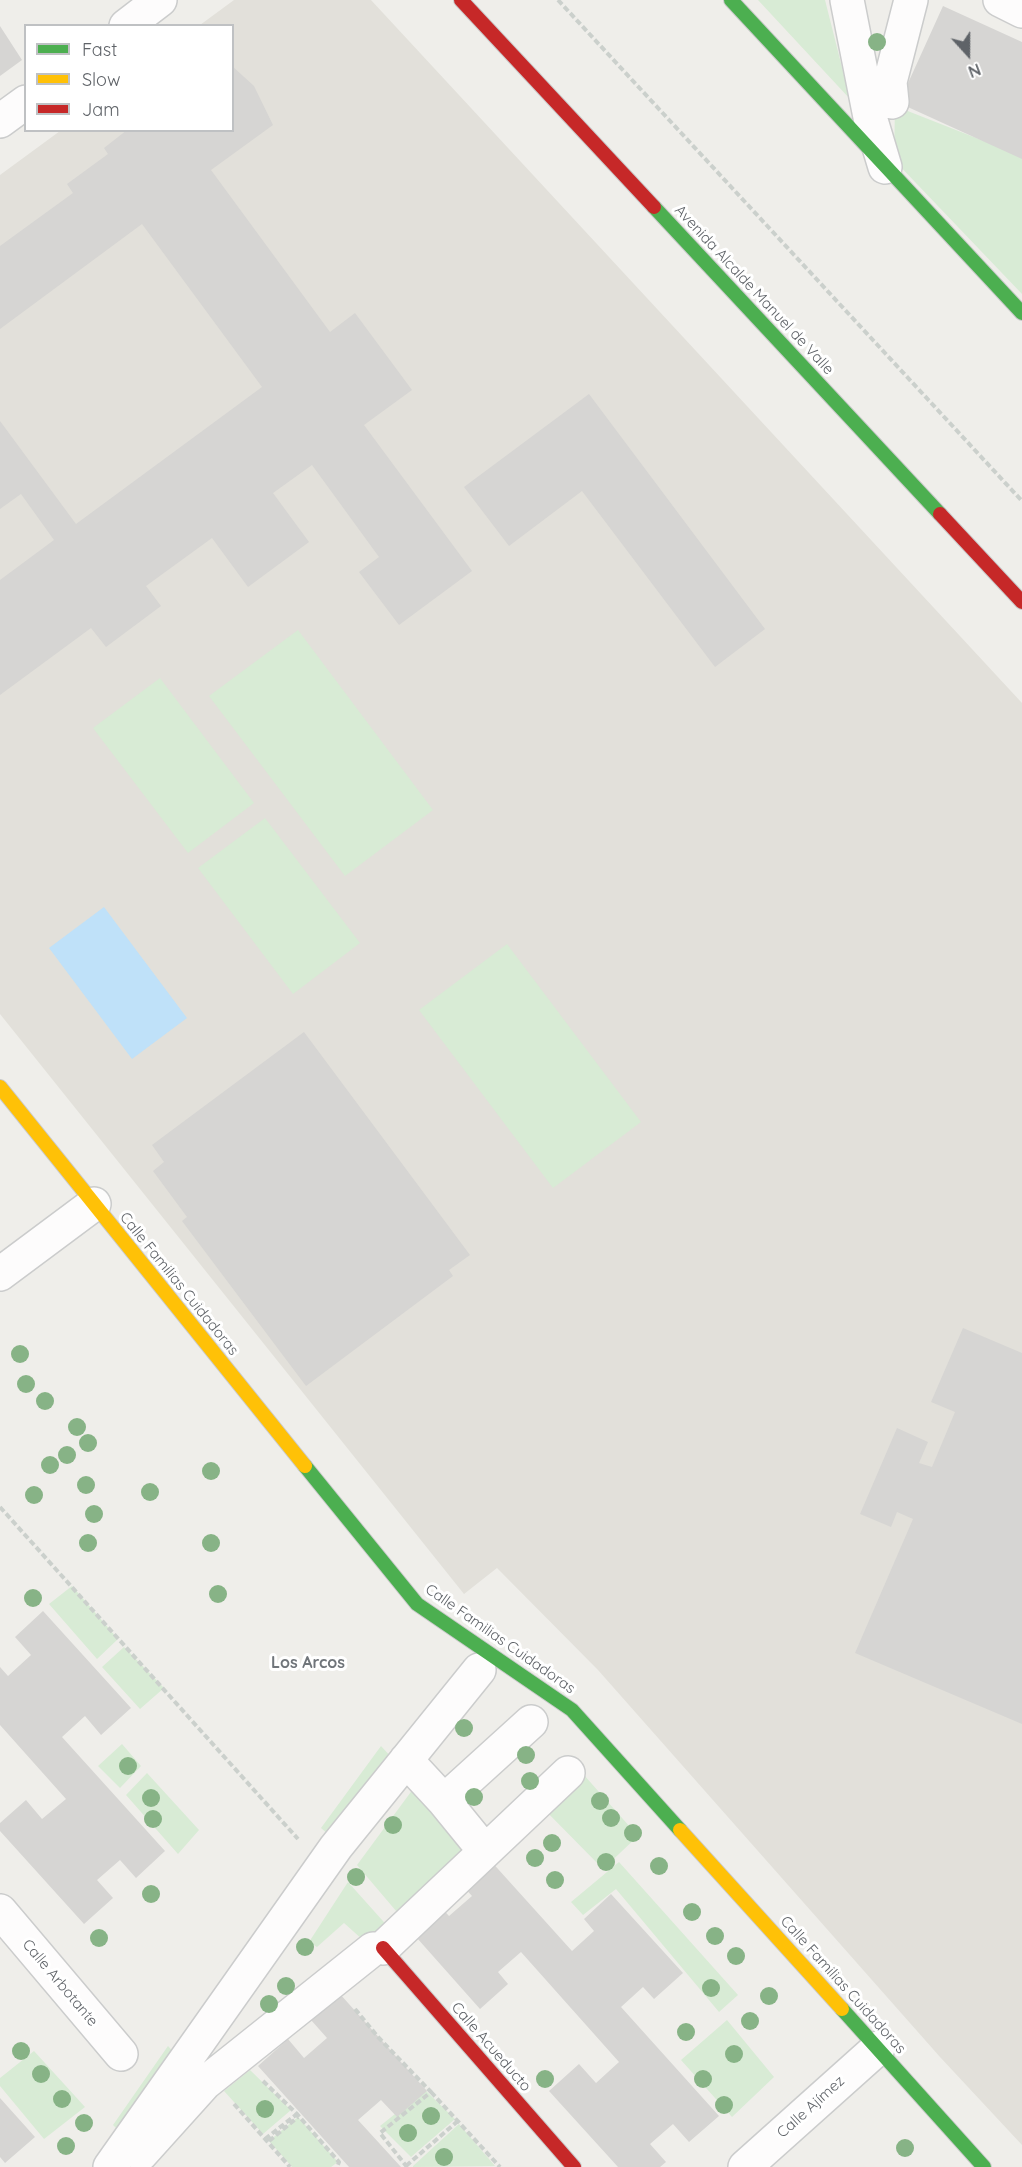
<!DOCTYPE html>
<html>
<head>
<meta charset="utf-8">
<style>
	body { margin:0 }
	#map { position:relative; width:1022px; height:2167px; overflow:hidden; background:#efeeea; font-family:Quicksand,sans-serif }
	canvas { display:block }
	.legend { position:absolute; left:24px; top:24px; width:210px; height:108px; box-sizing:border-box; background:#fff; border:2px solid #bfc1c3; margin:0; padding:8px 10px; list-style:none; font-size:18px; color:#5f6368 }
	.legend li { display:flex; align-items:center; gap:12px; height:30px }
	.legend b { width:30px; border:2px solid #bfc1c3 }
	.north { position:absolute; left:938px; top:24px; width:60px; height:60px; -webkit-text-stroke:4px #fff; paint-order:stroke; rotate:159deg; font-size:16px; font-weight:700; line-height:24px; text-align:center; color:#5f6368 }
	.north::after { content:''; display:block; margin:auto; width:21px; height:27px; background:#5f6368; clip-path:polygon(50% 0,100% 100%,50% 72%,0 100%) }
</style>
</head>
<body>
<div id="map">
<canvas width="1022" height="2167"></canvas>
<ul class="legend">
<li><b style="height:8px;background:#4caf50"></b>Fast</li>
<li><b style="height:8px;background:#ffc107"></b>Slow</li>
<li><b style="height:8px;background:#c62828"></b>Jam</li>
</ul>
<div class="north">N</div>
</div>
<script>
const context = document.querySelector('canvas').getContext('2d');
context.lineJoin = 'round';
function paint(path, color) {
  context.fillStyle = color;
  context.fill(path, 'evenodd');
}
function stroke(path, color, width, dash) {
  context.strokeStyle = color;
  context.lineWidth = width;
  context.lineCap = dash ? 'butt' : 'round';
  context.setLineDash(dash || []);
  context.stroke(path);
}
function write(font, color, halo, rows, align = 'center') {
  context.font = font + ' Quicksand,sans-serif';
  context.lineWidth = 6;
  context.setLineDash([]);
  context.textBaseline = 'middle';
  context.strokeStyle = halo;
  context.fillStyle = color;
  for (const [text, x, y, turn = 0] of rows) {
    context.save();
    context.translate(x, y);
    context.rotate((+turn || 0) * Math.PI / 180);
    context.textAlign = isNaN(turn) ? turn : align;
    if (halo) context.strokeText(text, 0, 0);
    context.fillText(text, 0, 0);
    context.restore();
  }
}
const education = new Path2D(`
	M 234,0 L 371,0 L 1022,703 L 1022,2145 L 940,2057 L 598,1670 L 497,1568 L 464,1594 L 0,1014 L 0,175 L 60,131 L 232,130 L 232,26 L 200,25 Z`);
const green = new Path2D(`
	M 758,0 L 825,0 L 850,99 Z
	M 895,106 L 1022,156 L 1022,294 L 894,160 Z
	M 298,630 L 433,810 L 345,876 L 209,696 Z
	M 160,678 L 254,803 L 188,853 L 93,728 Z
	M 265,818 L 360,943 L 293,994 L 198,868 Z
	M 507,944 L 641,1122 L 553,1188 L 419,1010 Z
	M 72,1586 L 118,1639 L 97,1659 L 49,1604 Z
	M 124,1647 L 164,1688 L 140,1709 L 102,1667 Z
	M 122,1744 L 141,1766 L 120,1788 L 98,1766 Z
	M 381,1746 L 406,1773 L 329,1835 L 321,1828 Z
	M 576,1766 L 638,1836 L 603,1869 L 536,1801 Z
	M 147,1773 L 199,1830 L 178,1854 L 126,1795 Z
	M 416,1785 L 481,1855 L 408,1925 L 357,1865 Z
	M 619,1862 L 738,1995 L 719,2012 L 616,1889 L 583,1915 L 571,1902 Z
	M 348,1882 L 391,1930 L 373,1949 L 344,1923 L 317,1947 L 309,1942 Z
	M 727,2020 L 774,2077 L 732,2117 L 681,2060 Z
	M 168,2046 L 195,2076 L 139,2151 L 113,2125 Z
	M 34,2051 L 85,2107 L 44,2139 L 0,2086 L 0,2078 Z
	M 250,2070 L 291,2110 L 263,2134 L 224,2091 Z
	M 425,2090 L 455,2119 L 411,2157 L 380,2126 Z
	M 298,2117 L 338,2162 L 331,2167 L 292,2167 L 269,2141 Z
	M 459,2124 L 495,2166 L 413,2167 L 413,2166 Z`);
const water = new Path2D(`
	M 104,907 L 187,1018 L 132,1059 L 49,948 Z`);
const building = new Path2D(`
	M 943,6 L 1022,42 L 1022,159 L 899,103 Z
	M 0,26 L 22,60 L 0,76 Z
	M 232,66 L 254,86 L 273,125 L 211,170 L 330,332 L 355,313 L 412,390 L 364,425 L 472,571 L 399,625 L 359,572 L 379,557 L 312,465 L 273,493 L 309,542 L 248,587 L 212,538 L 146,586 L 161,606 L 106,647 L 91,628 L 0,695 L 0,580 L 54,540 L 21,494 L 0,509 L 0,421 L 76,524 L 262,387 L 142,224 L 0,329 L 0,246 L 73,193 L 67,184 L 108,154 L 104,148 L 127,130 L 232,130 Z
	M 589,394 L 765,629 L 715,667 L 582,491 L 509,546 L 464,487 Z
	M 304,1032 L 470,1255 L 449,1270 L 453,1276 L 306,1386 L 182,1221 L 187,1217 L 153,1171 L 164,1162 L 152,1145 Z
	M 963,1328 L 1022,1353 L 1022,1724 L 855,1653 L 913,1519 L 897,1512 L 891,1527 L 860,1514 L 897,1428 L 928,1442 L 919,1463 L 932,1467 L 955,1412 L 931,1402 Z
	M 43,1611 L 131,1708 L 101,1735 L 85,1716 L 62,1737 L 165,1851 L 136,1878 L 120,1860 L 97,1880 L 113,1898 L 84,1924 L 0,1831 L 0,1823 L 26,1800 L 42,1819 L 66,1799 L 0,1725 L 0,1667 L 8,1676 L 31,1655 L 15,1637 Z
	M 489,1859 L 572,1951 L 594,1931 L 584,1919 L 611,1894 L 683,1973 L 654,1999 L 643,1987 L 621,2007 L 719,2116 L 689,2142 L 673,2124 L 650,2144 L 666,2162 L 660,2167 L 618,2167 L 549,2091 L 579,2064 L 596,2083 L 619,2062 L 521,1952 L 498,1972 L 508,1984 L 480,2009 L 409,1929 L 437,1903 L 449,1916 L 472,1896 L 461,1884 Z
	M 340,1994 L 427,2091 L 397,2117 L 381,2100 L 358,2120 L 401,2167 L 349,2167 L 258,2066 L 288,2039 L 304,2058 L 327,2038 L 311,2020 Z
	M 0,2098 L 35,2137 L 5,2163 L 0,2157 Z`);
const path = new Path2D(`
	M 558,0 L 1022,501
	M 0,1507 L 298,1839
	M 355,2009 L 378,2037 L 431,2092 L 380,2133 L 407,2167
	M 263,2081 L 297,2114 L 339,2162 L 337,2167
	M 431,2092 L 500,2167
	M 234,2104 L 290,2167
	M 265,2139 L 297,2114
	M 269,2141 L 298,2117
	M 406,2166 L 459,2120`);
const street = new Path2D(`
	M 847,0 L 870,117 L 885,167
	M 1000,0 L 1022,11
	M 126,26 L 160,0
	M 892,102 L 890,82 L 911,0
	M 0,121 L 26,102
	M 0,1274 L 94,1204
	M 406,1760 L 444,1801 L 531,1722
	M 444,1801 L 475,1839
	M 0,1911 L 121,2054
	M 383,1948 L 568,1773
	M 141,2154 L 205,2083 L 373,1949
	M 110,2167 L 336,1847 L 479,1670
	M 745,2167 L 878,2048`);
const fast = new Path2D(`
	M 731,0 L 1022,313
	M 654,207 L 940,514
	M 305,1466 L 417,1604 L 572,1710 L 680,1830
	M 842,2009 L 984,2167`);
const slow = new Path2D(`
	M 0,1087 L 305,1466
	M 680,1830 L 842,2009`);
const jam = new Path2D(`
	M 461,0 L 654,207
	M 940,514 L 1022,602
	M 383,1948 L 574,2167`);
const trees = [
	[877,42],
	[20,1354],
	[26,1384],
	[45,1401],
	[77,1427],
	[88,1443],
	[67,1455],
	[50,1465],
	[211,1471],
	[86,1485],
	[150,1492],
	[34,1495],
	[94,1514],
	[88,1543],
	[211,1543],
	[218,1594],
	[33,1598],
	[464,1728],
	[526,1755],
	[128,1766],
	[530,1781],
	[474,1797],
	[151,1798],
	[600,1801],
	[611,1818],
	[153,1819],
	[393,1825],
	[633,1833],
	[552,1843],
	[535,1858],
	[606,1862],
	[659,1866],
	[356,1877],
	[555,1880],
	[151,1894],
	[692,1912],
	[715,1936],
	[99,1938],
	[305,1947],
	[736,1956],
	[286,1986],
	[711,1988],
	[769,1996],
	[269,2004],
	[750,2021],
	[686,2032],
	[21,2051],
	[734,2054],
	[41,2074],
	[545,2079],
	[703,2079],
	[62,2099],
	[724,2105],
	[265,2109],
	[431,2116],
	[84,2123],
	[408,2133],
	[66,2146],
	[905,2148],
	[444,2157]
];
const streetNames = [
	["Avenida Alcalde Manuel de Valle",754,290,47],
	["Calle Familias Cuidadoras",179,1284,51],
	["Calle Familias Cuidadoras",500,1639,35],
	["Calle Arbotante",60,1983,50],
	["Calle Familias Cuidadoras",843,1985,48],
	["Calle Acueducto",491,2047,49],
	["Calle Ajímez",811,2107,-42]
];
const neighbourhoodNames = [
	["Los Arcos",308,1663]
];
paint(education, '#e2e0da');
paint(green, '#d8ebd5');
paint(water, '#bfe1f9');
paint(building, '#d6d5d3');
stroke(street, '#cbcccc', 36);
stroke(fast, '#cacacb', 16);
stroke(slow, '#cacacb', 16);
stroke(jam, '#cacacb', 16);
stroke(path, '#cbd0cc', 4, [6, 3]);
stroke(street, '#fdfcfc', 33);
stroke(fast, '#4caf50', 14);
stroke(slow, '#ffc107', 14);
stroke(jam, '#c62828', 14);
context.fillStyle = '#87b386';
for (const [x, y] of trees) {
  context.beginPath();
  context.arc(x, y, 9, 0, 2 * Math.PI);
  context.fill();
}
write('15px', '#5f6368', '#fff', streetNames);
write('bold 16px', '#70757a', '#fff', neighbourhoodNames);
</script>
</body>
</html>
